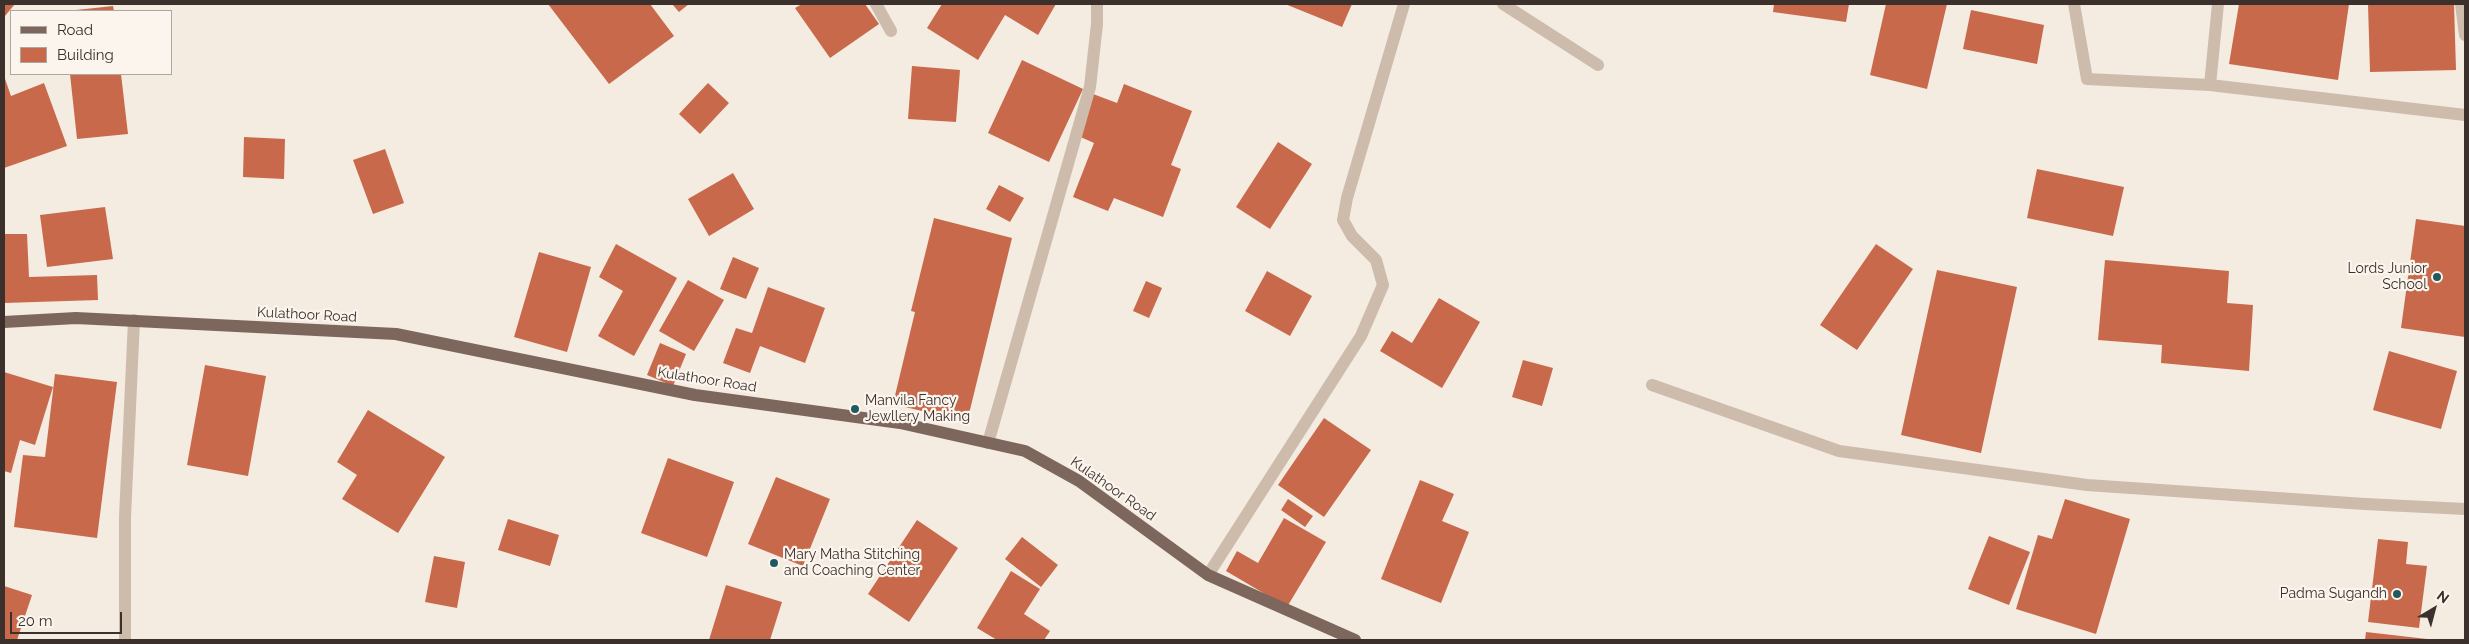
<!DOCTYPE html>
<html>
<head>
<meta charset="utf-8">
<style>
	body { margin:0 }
	#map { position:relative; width:2469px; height:644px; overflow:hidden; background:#f4ebe1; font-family:Raleway,sans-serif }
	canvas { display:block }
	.frame { position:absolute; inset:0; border:5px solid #3b302b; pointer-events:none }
	.legend { position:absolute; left:10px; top:10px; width:162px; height:65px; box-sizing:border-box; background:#fbf5ee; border:1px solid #aea6a0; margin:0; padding:6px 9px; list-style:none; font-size:15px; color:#3b302b }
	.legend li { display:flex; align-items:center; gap:10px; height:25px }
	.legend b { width:25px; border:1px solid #aea6a0 }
	.north { position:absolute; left:2409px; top:584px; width:50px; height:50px; -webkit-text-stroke:4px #fbf5ee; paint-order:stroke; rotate:37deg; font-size:14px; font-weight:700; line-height:20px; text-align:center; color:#3b302b }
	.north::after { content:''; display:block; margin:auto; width:18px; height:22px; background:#3b302b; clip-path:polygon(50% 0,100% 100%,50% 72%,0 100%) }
	.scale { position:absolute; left:10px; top:612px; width:112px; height:22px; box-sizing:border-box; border:2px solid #3b302b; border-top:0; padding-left:6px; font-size:15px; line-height:18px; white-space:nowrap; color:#3b302b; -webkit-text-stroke:4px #fbf5ee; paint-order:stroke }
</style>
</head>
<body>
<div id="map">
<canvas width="2469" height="644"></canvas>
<div class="frame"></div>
<ul class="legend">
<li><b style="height:6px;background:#7d675c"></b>Road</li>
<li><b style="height:14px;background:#c8694b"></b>Building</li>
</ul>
<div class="north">N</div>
<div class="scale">20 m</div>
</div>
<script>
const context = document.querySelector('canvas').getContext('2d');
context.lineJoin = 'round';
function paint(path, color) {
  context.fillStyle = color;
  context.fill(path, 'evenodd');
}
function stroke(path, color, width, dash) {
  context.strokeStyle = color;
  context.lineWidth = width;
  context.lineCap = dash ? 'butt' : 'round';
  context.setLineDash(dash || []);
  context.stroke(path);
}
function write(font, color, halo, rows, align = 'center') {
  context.font = font + ' Raleway,sans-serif';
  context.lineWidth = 4.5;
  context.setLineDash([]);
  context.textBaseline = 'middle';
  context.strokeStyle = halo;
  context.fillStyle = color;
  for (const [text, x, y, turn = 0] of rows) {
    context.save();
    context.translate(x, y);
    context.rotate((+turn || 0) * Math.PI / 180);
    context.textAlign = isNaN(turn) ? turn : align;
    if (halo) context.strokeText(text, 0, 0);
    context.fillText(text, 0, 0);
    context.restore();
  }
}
const building = new Path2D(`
	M 4,4 L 15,4 L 5,16 L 4,15 Z
	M 548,4 L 650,4 L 674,36 L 609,84 Z
	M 672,4 L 689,4 L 679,12 Z
	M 802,4 L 865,4 L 879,24 L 830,58 L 795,8 Z
	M 942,4 L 1056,4 L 1038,35 L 1005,15 L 978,60 L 927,28 Z
	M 1285,4 L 1352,4 L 1342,27 Z
	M 1774,4 L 1849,4 L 1846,22 L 1773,12 Z
	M 1886,4 L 1947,4 L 1927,89 L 1870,75 Z
	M 2239,4 L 2349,4 L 2338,80 L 2229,64 Z
	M 2368,4 L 2454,4 L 2456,70 L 2370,72 Z
	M 113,6 L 114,11 L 76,11 L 76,10 Z
	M 1971,10 L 2044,25 L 2037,64 L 1963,49 Z
	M 1022,60 L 1083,89 L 1049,162 L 988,133 Z
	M 912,66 L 960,70 L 956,122 L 908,119 Z
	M 70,74 L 121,74 L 128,134 L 77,139 Z
	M 4,76 L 11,96 L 44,83 L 67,146 L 4,168 Z
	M 708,83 L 729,103 L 700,134 L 679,114 Z
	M 1124,84 L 1192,111 L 1171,165 L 1181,169 L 1163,217 L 1114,198 L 1108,211 L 1073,197 L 1094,143 L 1076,135 L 1093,94 L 1117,103 Z
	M 244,137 L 285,139 L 284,179 L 243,177 Z
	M 1278,142 L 1312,164 L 1270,229 L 1236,207 Z
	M 385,149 L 404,203 L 373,214 L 353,160 Z
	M 2037,169 L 2124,187 L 2113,236 L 2027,218 Z
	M 733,173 L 754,209 L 709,236 L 688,199 Z
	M 999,185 L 1024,198 L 1010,222 L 986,209 Z
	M 105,207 L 113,259 L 47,267 L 40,215 Z
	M 934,218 L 1012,238 L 967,422 L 893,404 L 915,312 L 911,311 Z
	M 2416,219 L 2465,226 L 2465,337 L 2401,328 Z
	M 4,234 L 27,234 L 29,277 L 97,275 L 98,300 L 4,303 Z
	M 616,244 L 677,278 L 634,356 L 598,336 L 623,291 L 599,277 Z
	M 1876,244 L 1913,269 L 1857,350 L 1820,325 Z
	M 539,252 L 591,267 L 567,352 L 514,337 Z
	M 733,257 L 759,268 L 746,299 L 720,289 Z
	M 2105,260 L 2229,271 L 2227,303 L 2253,305 L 2249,371 L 2161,363 L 2162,345 L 2098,340 Z
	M 1937,270 L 2017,287 L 1981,453 L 1901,435 Z
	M 1267,271 L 1312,296 L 1290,336 L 1245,311 Z
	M 688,280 L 724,300 L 694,351 L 659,331 Z
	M 1146,281 L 1162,288 L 1149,318 L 1133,311 Z
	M 768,287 L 825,308 L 805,363 L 760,346 L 750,373 L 723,363 L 736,328 L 752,333 Z
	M 1439,298 L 1480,322 L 1442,388 L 1380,351 L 1392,331 L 1412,343 Z
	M 660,343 L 686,354 L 673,386 L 647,375 Z
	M 2389,351 L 2457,371 L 2441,429 L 2373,410 Z
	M 1523,360 L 1553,368 L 1542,406 L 1512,397 Z
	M 205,365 L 266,376 L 248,476 L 187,465 Z
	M 4,372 L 53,387 L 35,445 L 20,440 L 11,473 L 4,471 Z
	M 55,374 L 117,382 L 97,538 L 14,527 L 23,455 L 45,457 Z
	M 368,410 L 445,457 L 398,533 L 342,499 L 357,475 L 337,462 Z
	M 1324,418 L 1371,450 L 1324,517 L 1278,485 Z
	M 668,458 L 734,482 L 707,557 L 641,533 Z
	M 776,477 L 830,499 L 803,566 L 748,544 Z
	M 1420,480 L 1454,494 L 1442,521 L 1469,532 L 1441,603 L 1381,579 Z
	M 1288,499 L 1313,516 L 1305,527 L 1281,510 Z
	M 2065,499 L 2130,519 L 2096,634 L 2016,609 L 2038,535 L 2052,539 Z
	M 1284,518 L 1326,542 L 1287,607 L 1226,571 L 1237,551 L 1258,563 Z
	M 508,519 L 559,535 L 550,566 L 498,550 Z
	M 917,520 L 958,548 L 909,622 L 868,594 Z
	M 1989,536 L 2030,552 L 2009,605 L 1968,589 Z
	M 1022,537 L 1058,565 L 1041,587 L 1005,559 Z
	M 2378,539 L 2408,542 L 2406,564 L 2427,566 L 2419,628 L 2368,622 Z
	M 434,556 L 465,562 L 457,608 L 425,602 Z
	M 1011,571 L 1040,589 L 1024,614 L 1050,631 L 1044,640 L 997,640 L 977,628 Z
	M 726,585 L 782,602 L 770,640 L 709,640 Z
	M 4,586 L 32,595 L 17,640 L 4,640 Z
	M 2366,632 L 2427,639 L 2427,640 L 2365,640 Z`);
const minor = new Path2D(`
	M 876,4 L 891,31
	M 1503,4 L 1598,65
	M 2074,4 L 2087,79 L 2210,85
	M 2218,4 L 2210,85 L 2465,115
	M 2461,4 L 2465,35
	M 1652,385 L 1839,451 L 2087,485 L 2365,504 L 2465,509
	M 988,443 L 1090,87 L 1097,24 L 1097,4
	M 1208,575 L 1361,336 L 1383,285 L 1376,260 L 1352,236 L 1343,220 L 1347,198 L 1404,4
	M 125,640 L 125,517 L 134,320`);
const major = new Path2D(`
	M 4,322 L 76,318 L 396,334 L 695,395 L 900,423 L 1025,451 L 1079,481 L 1208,575 L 1355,640`);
const markers = [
	[2437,277,5,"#1f5a5e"],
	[855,409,5,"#1f5a5e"],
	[774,563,5,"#1f5a5e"],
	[2397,594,5,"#1f5a5e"]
];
const poiNames = [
	["Lords Junior",2427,269],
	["School",2427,285],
	["Manvila Fancy",865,401,"left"],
	["Jewllery Making",865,417,"left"],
	["Mary Matha Stitching",784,555,"left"],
	["and Coaching Center",784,571,"left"],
	["Padma Sugandh",2387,594]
];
const streetNames = [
	["Kulathoor Road",307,315,3],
	["Kulathoor Road",707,380,9],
	["Kulathoor Road",1113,489,35]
];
paint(building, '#c8694b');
stroke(minor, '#cdbbac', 12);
stroke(major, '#7d675c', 12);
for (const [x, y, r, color] of markers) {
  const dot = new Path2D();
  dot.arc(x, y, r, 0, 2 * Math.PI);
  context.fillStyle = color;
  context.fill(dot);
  stroke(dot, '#fbf5ee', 2);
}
write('14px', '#3b302b', '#fbf5ee', poiNames, 'right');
write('14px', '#3b302b', '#fbf5ee', streetNames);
</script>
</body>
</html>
